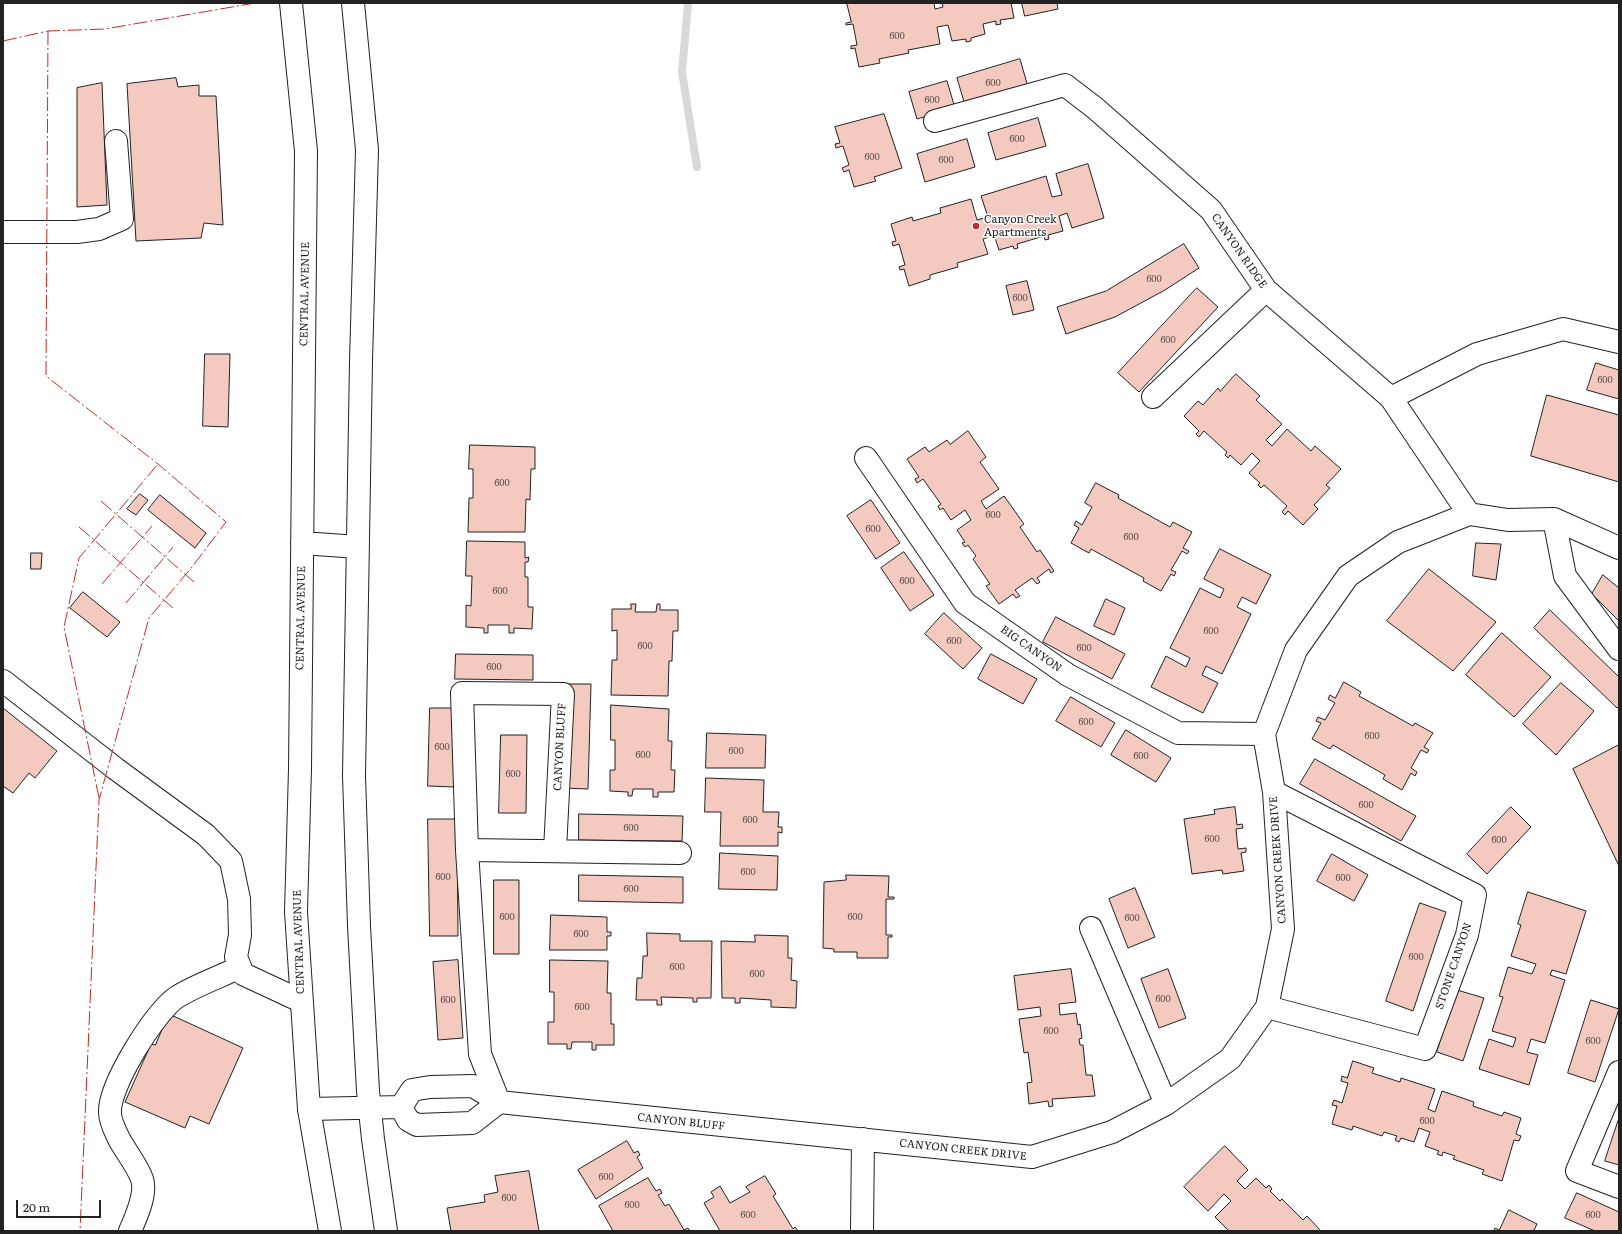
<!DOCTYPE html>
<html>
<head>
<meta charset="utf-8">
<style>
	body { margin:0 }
	#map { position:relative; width:1622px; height:1234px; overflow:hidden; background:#fff; font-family:Literata,serif }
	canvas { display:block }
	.frame { position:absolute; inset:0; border:4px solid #222; pointer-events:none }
	.scale { position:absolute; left:16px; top:1200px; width:85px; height:18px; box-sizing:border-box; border:2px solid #222; border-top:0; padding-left:5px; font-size:12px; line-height:14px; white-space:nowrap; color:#222; -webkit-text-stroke:3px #fff; paint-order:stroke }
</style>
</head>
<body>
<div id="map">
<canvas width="1622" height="1234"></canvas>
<div class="frame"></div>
<div class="scale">20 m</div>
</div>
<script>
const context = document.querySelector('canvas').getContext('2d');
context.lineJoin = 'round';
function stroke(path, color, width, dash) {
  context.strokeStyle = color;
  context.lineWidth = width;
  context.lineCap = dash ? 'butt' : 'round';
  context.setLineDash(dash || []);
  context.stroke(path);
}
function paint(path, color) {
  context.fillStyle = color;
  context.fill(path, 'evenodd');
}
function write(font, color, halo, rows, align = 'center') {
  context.font = font + ' Literata,serif';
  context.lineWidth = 3;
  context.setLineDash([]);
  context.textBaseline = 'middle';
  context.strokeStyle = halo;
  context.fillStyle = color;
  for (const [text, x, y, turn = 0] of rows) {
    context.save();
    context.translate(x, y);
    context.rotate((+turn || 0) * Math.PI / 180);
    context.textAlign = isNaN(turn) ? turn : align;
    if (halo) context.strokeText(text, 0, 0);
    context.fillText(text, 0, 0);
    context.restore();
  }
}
const stream = new Path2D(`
	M 688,3 L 682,72 L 697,167`);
const building = new Path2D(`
	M 847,3 L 934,3 L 935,9 L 943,7 L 942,3 L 1011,3 L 1014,18 L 1000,20 L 1001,24 L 996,25 L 996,21 L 983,24 L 985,34 L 971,38 L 971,41 L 966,42 L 966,39 L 952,41 L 948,25 L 937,27 L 940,44 L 908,50 L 909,53 L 879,59 L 880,63 L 859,67 L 855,48 L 851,49 L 851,46 L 857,45 L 853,24 L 846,25 L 846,23 L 851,22 Z
	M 1022,3 L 1057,3 L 1058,9 L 1025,16 Z
	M 1020,59 L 1028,87 L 965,105 L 957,78 Z
	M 176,78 L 178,87 L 199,85 L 199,96 L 216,96 L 223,225 L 204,223 L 201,238 L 136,241 L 127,84 Z
	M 947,81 L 955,108 L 917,119 L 909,92 Z
	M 102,83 L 107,205 L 77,207 L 77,88 Z
	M 884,114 L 902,168 L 874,177 L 876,181 L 854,187 L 849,170 L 844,172 L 842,168 L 849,165 L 843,146 L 836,148 L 835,144 L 840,143 L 835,127 Z
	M 1038,118 L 1046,146 L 996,160 L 988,133 Z
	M 967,139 L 975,167 L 925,182 L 917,154 Z
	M 1088,164 L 1104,218 L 1072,228 L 1067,213 L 1059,216 L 1063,231 L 1048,235 L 1049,239 L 1045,240 L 1044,236 L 1017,244 L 1018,248 L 1014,249 L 1013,246 L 999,250 L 994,235 L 983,239 L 988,254 L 957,263 L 958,267 L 930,275 L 930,279 L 909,286 L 904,269 L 900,270 L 899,267 L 905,265 L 899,244 L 893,246 L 892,242 L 896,241 L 891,224 L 912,217 L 913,221 L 941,213 L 940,208 L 971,199 L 977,220 L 988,217 L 981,196 L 1046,176 L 1052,197 L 1062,195 L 1056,174 Z
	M 1184,244 L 1199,268 L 1165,290 L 1115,317 L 1066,334 L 1057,307 L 1106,291 Z
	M 1027,281 L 1034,310 L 1013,315 L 1006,286 Z
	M 1197,288 L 1218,307 L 1139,392 L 1118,373 Z
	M 205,354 L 230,354 L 228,427 L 203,426 Z
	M 1596,363 L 1619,370 L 1619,399 L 1587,390 Z
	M 1236,374 L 1260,396 L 1256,400 L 1282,424 L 1266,440 L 1272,446 L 1287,429 L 1311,451 L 1315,446 L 1341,469 L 1326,485 L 1330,488 L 1314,505 L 1318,509 L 1303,525 L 1288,511 L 1285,515 L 1282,512 L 1287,506 L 1264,485 L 1261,488 L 1258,485 L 1260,483 L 1249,473 L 1260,461 L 1252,453 L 1241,465 L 1230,455 L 1228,458 L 1225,455 L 1227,452 L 1204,431 L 1199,437 L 1196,434 L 1199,431 L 1184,416 L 1198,401 L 1203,405 L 1218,388 L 1220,391 Z
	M 1547,395 L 1619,415 L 1619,482 L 1531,456 Z
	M 968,431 L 986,457 L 980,462 L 999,489 L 981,501 L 986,509 L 1004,496 L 1024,524 L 1020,527 L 1037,552 L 1040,550 L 1054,571 L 1051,573 L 1049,569 L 1037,578 L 1040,582 L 1037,584 L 1032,578 L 1015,590 L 1020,596 L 1016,598 L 1013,594 L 999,604 L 986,586 L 990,584 L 973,559 L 976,556 L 968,545 L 965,547 L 962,543 L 965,542 L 957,530 L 971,520 L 965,510 L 951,520 L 943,508 L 940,510 L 938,506 L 941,504 L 923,479 L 917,483 L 915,479 L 919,477 L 907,459 L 925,447 L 929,452 L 947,440 L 950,444 Z
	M 470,445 L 535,447 L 535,469 L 531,469 L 530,500 L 526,499 L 525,532 L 468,532 L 469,498 L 473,498 L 473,469 L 469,469 Z
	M 1096,483 L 1119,495 L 1118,498 L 1170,527 L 1173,522 L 1192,532 L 1183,548 L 1189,551 L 1187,554 L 1182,551 L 1171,570 L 1176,572 L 1174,576 L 1171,574 L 1161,591 L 1143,581 L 1144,578 L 1091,549 L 1089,553 L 1071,543 L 1079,528 L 1074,525 L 1076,521 L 1082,525 L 1092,507 L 1085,503 Z
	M 140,494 L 148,500 L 136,515 L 127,509 Z
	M 160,495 L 206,533 L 195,548 L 148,510 Z
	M 871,500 L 900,543 L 876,559 L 847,516 Z
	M 467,541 L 525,542 L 525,558 L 529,557 L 528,562 L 525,562 L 525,577 L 528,577 L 528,607 L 533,607 L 532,629 L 514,628 L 514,633 L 509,633 L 509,625 L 488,625 L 488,633 L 484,633 L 484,628 L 466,627 L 466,605 L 471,606 L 472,576 L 466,576 Z
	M 1476,543 L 1501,544 L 1496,580 L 1473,576 Z
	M 1220,549 L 1271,575 L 1256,604 L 1242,597 L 1237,607 L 1251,614 L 1222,674 L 1206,666 L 1202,675 L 1218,683 L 1203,713 L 1151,687 L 1166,656 L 1186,667 L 1190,658 L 1170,648 L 1200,588 L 1220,598 L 1224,589 L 1204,579 Z
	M 904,552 L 934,595 L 910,611 L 881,568 Z
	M 31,553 L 42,553 L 41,569 L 31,569 Z
	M 1429,569 L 1496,622 L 1453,671 L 1387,621 Z
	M 1603,575 L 1619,588 L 1619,621 L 1592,594 Z
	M 83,592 L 120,622 L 107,637 L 70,608 Z
	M 1106,599 L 1125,608 L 1114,635 L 1094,626 Z
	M 631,604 L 636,604 L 635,612 L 656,612 L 657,604 L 660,604 L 660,610 L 678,610 L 678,631 L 673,631 L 672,661 L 669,661 L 668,696 L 611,695 L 612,660 L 617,660 L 617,630 L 612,631 L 612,609 L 631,609 Z
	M 1550,610 L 1619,677 L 1619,706 L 1617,708 L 1534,628 Z
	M 944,613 L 982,648 L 963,669 L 925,634 Z
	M 1056,617 L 1125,654 L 1112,679 L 1043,642 Z
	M 1502,633 L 1551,677 L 1514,717 L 1466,675 Z
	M 456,654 L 533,655 L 533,680 L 455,679 Z
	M 991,654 L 1037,679 L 1023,704 L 978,679 Z
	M 1344,682 L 1361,692 L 1359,696 L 1413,726 L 1415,723 L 1433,733 L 1424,747 L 1429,750 L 1427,753 L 1421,750 L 1411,768 L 1417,772 L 1415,776 L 1411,773 L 1402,790 L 1383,779 L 1385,775 L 1333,745 L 1330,749 L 1312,739 L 1321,723 L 1316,721 L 1318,717 L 1325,720 L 1335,703 L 1328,699 L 1330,695 L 1335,698 Z
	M 1561,683 L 1594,711 L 1556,755 L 1523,724 Z
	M 565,684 L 591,684 L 588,789 L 563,788 Z
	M 1071,697 L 1115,723 L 1101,747 L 1056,721 Z
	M 611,705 L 669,709 L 668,741 L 672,741 L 671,770 L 675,770 L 674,792 L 658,792 L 658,797 L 653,797 L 653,789 L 633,789 L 632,796 L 628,796 L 628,792 L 610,791 L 610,770 L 615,770 L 615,740 L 611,740 Z
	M 3,708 L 57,751 L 35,778 L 29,773 L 13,793 L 3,786 Z
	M 430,708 L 456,708 L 454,787 L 428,786 Z
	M 1126,730 L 1171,758 L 1156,782 L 1111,755 Z
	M 707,733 L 766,735 L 765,768 L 706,768 Z
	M 501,735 L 527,735 L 526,813 L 499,813 Z
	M 1619,745 L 1619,866 L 1573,769 Z
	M 1315,759 L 1416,816 L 1401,841 L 1300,784 Z
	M 706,778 L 764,780 L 763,812 L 779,812 L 778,827 L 782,827 L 782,833 L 778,832 L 778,846 L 720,846 L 721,812 L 705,812 Z
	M 1235,807 L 1237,825 L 1242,824 L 1243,828 L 1236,829 L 1238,849 L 1246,848 L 1246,852 L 1241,853 L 1244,871 L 1223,874 L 1222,870 L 1192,874 L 1184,819 L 1215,814 L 1214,810 Z
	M 1511,807 L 1531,827 L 1487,874 L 1467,854 Z
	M 579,814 L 683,816 L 682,841 L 579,840 Z
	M 428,819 L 457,819 L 458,936 L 430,936 Z
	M 720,853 L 778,856 L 777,890 L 719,889 Z
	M 1332,854 L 1368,875 L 1354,901 L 1317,881 Z
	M 579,875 L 683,877 L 683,903 L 579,901 Z
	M 846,875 L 889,876 L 888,897 L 894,897 L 894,899 L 886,899 L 886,935 L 892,935 L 892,937 L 888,937 L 888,958 L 857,958 L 857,952 L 834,952 L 834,949 L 823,948 L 824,882 L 846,880 Z
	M 494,880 L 519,880 L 519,954 L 494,954 Z
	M 1135,888 L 1155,937 L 1128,948 L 1109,899 Z
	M 1528,892 L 1586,911 L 1566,974 L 1552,970 L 1550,975 L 1565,980 L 1545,1043 L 1531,1039 L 1527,1052 L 1538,1055 L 1529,1085 L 1479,1069 L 1489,1039 L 1513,1047 L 1516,1038 L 1492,1031 L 1503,997 L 1499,996 L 1508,967 L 1532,974 L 1536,964 L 1511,956 L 1521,925 L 1518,924 Z
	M 1420,903 L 1446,912 L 1413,1011 L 1386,1001 Z
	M 551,915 L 607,917 L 607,932 L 611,932 L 611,936 L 607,936 L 607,950 L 550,950 Z
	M 647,933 L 680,934 L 680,941 L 712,941 L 711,998 L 697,998 L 697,1002 L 693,1002 L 693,998 L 661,997 L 662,1005 L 657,1005 L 657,1000 L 636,1000 L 637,978 L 642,978 L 643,956 L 647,956 Z
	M 755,935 L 788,936 L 788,958 L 792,958 L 791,980 L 797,981 L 796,1008 L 771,1007 L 771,1000 L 740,998 L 740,1003 L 735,1003 L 735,998 L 722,998 L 721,941 L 755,942 Z
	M 458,960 L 463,1038 L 438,1040 L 433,962 Z
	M 550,960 L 608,961 L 607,993 L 611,993 L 611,1024 L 614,1024 L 614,1045 L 596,1045 L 596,1050 L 592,1050 L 592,1042 L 572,1042 L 571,1049 L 567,1049 L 567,1044 L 548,1044 L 548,1022 L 554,1022 L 554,992 L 550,992 Z
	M 1071,969 L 1076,1002 L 1059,1004 L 1060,1015 L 1076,1013 L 1078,1025 L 1080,1024 L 1082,1038 L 1079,1039 L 1080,1045 L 1083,1045 L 1086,1075 L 1092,1075 L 1095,1096 L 1052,1099 L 1053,1106 L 1049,1107 L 1048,1101 L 1029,1104 L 1027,1083 L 1032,1082 L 1028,1052 L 1024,1053 L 1019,1019 L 1041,1016 L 1040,1007 L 1018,1010 L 1014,976 Z
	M 1168,969 L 1186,1018 L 1159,1028 L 1141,979 Z
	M 1457,990 L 1484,998 L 1463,1061 L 1437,1052 Z
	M 1591,1000 L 1619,1009 L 1595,1082 L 1568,1073 Z
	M 169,1014 L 243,1048 L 209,1124 L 190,1116 L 185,1128 L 125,1102 L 151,1044 L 155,1045 Z
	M 1353,1061 L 1374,1068 L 1372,1073 L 1400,1082 L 1401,1078 L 1435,1089 L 1428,1109 L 1435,1112 L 1442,1091 L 1474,1102 L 1473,1106 L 1502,1116 L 1504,1112 L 1521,1118 L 1516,1134 L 1521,1136 L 1519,1141 L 1514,1140 L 1502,1181 L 1482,1174 L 1484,1170 L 1453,1159 L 1455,1156 L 1443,1152 L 1442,1156 L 1437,1154 L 1439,1151 L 1425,1146 L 1430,1132 L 1419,1128 L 1414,1142 L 1401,1138 L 1399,1142 L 1395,1140 L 1397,1136 L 1384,1132 L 1382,1136 L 1353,1126 L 1352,1130 L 1332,1124 L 1337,1106 L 1332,1105 L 1334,1100 L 1342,1103 L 1348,1083 L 1341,1081 L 1342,1076 L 1347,1078 Z
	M 1619,1118 L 1619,1165 L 1605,1161 Z
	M 627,1141 L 634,1153 L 638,1151 L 640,1155 L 637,1157 L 643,1168 L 596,1199 L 578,1170 Z
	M 1225,1146 L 1248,1170 L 1237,1181 L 1245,1189 L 1256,1178 L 1266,1188 L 1269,1185 L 1272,1189 L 1270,1191 L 1280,1201 L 1282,1199 L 1303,1220 L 1307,1216 L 1321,1231 L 1229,1231 L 1215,1217 L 1231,1201 L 1224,1194 L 1208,1211 L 1184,1187 Z
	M 529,1171 L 539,1231 L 451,1231 L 447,1208 L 485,1202 L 484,1195 L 498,1192 L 495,1176 Z
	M 765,1176 L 776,1194 L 773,1196 L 793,1229 L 795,1227 L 798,1231 L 720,1231 L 704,1203 L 714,1197 L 711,1192 L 720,1186 L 730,1203 L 750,1192 L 746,1187 Z
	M 648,1178 L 656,1191 L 660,1189 L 662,1193 L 658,1195 L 665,1206 L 669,1204 L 684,1230 L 688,1228 L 690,1231 L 613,1231 L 599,1206 Z
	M 1577,1193 L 1619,1212 L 1619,1231 L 1595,1231 L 1565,1218 Z
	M 1509,1210 L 1537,1224 L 1534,1230 L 1538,1231 L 1494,1231 L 1495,1228 L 1499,1230 Z`);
const minor = new Path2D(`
	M 935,121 L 1065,85 L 1095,108 L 1211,210 L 1266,290 L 1391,398 L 1469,514
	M 3,232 L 77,232 L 99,229 L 122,219 L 116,141
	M 1153,397 L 1266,290
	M 1391,398 L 1477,354 L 1563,329 L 1619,342
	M 866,458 L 965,603 L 1068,675 L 1178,733 L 1264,734
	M 1554,519 L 1565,576 L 1619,649
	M 3,681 L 116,769 L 206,835 L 231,861 L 239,899 L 240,935 L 236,957 L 243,974 L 301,1001
	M 467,850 L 480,1054 L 499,1102
	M 555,850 L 563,694 L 462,693 L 467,850 L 680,853
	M 1091,928 L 1166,1104
	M 1267,1007 L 1425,1049 L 1467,935 L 1475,895 L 1274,792
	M 1619,1072 L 1577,1171 L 1619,1187
	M 401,1107 L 412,1090 L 430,1087 L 473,1086 L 499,1102 L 1032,1157 L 1112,1132 L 1166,1104 L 1230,1059 L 1267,1007 L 1283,929 L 1274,792 L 1264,734 L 1296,650 L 1348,576 L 1398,542 L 1469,514 L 1508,520 L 1554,519 L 1619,548
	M 401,1107 L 408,1120 L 417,1125 L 472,1123 L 499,1102
	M 309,1109 L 401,1107
	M 130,1231 C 136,1217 147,1194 142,1179 C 137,1165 126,1152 119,1139 C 116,1132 110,1122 110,1113 C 108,1087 155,1011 177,997 C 196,985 220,977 240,967
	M 862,1231 L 863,1139`);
const major = new Path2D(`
	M 291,3 L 306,151 L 300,769 L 296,912 L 309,1109 L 330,1231
	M 353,3 L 367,150 L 361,361 L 354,776 L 359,926 L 368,1091 L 373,1139 L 386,1231
	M 302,543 L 358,547`);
const power = new Path2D(`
	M 48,31 L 46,376 L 158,464 L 226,522 L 192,567 L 149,618 L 99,800 L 80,1231
	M 3,41 L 48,31 L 105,29 L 255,3
	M 101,501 L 194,582
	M 79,527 L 173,608
	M 102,584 L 152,526
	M 126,603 L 173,547
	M 99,798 L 64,627 L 79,558 L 158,464`);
const markers = [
	[976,226,4,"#c62828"]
];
const numberNames = [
	["600",897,36],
	["600",993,83],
	["600",932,100],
	["600",1017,139],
	["600",872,157],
	["600",946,160],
	["600",1154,279],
	["600",1020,298],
	["600",1168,340],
	["600",1605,380],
	["600",502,483],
	["600",993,515],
	["600",873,529],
	["600",1131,537],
	["600",907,581],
	["600",500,591],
	["600",1211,631],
	["600",954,641],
	["600",645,646],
	["600",1084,648],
	["600",494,667],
	["600",1086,722],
	["600",1372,736],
	["600",442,747],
	["600",736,751],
	["600",643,755],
	["600",1141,756],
	["600",513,774],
	["600",1366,805],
	["600",750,820],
	["600",631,828],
	["600",1212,839],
	["600",1499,840],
	["600",748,872],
	["600",443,877],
	["600",1343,878],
	["600",631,889],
	["600",507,917],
	["600",855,917],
	["600",1132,918],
	["600",581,934],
	["600",1416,957],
	["600",677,967],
	["600",757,974],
	["600",1163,999],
	["600",448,1000],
	["600",582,1007],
	["600",1051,1031],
	["600",1593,1041],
	["600",1427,1121],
	["600",606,1177],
	["600",509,1198],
	["600",632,1205],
	["600",748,1215],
	["600",1593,1215]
];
const poiNames = [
	["Canyon Creek",984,220],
	["Apartments",984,233]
];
const streetNames = [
	["CANYON RIDGE",1239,251,55],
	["CENTRAL AVENUE",305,294,-89],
	["CENTRAL AVENUE",301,618,-89],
	["BIG CANYON",1031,649,35],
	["CANYON BLUFF",560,747,-87],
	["CANYON CREEK DRIVE",1278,860,-94],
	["CENTRAL AVENUE",299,942,-92],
	["STONE CANYON",1454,966,-71],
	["CANYON BLUFF",681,1122,6],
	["CANYON CREEK DRIVE",963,1150,6]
];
stroke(stream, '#d9d9d9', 8);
paint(building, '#f3c9c0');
stroke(building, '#222', 1);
stroke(minor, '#222', 24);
stroke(major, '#222', 24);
stroke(minor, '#fff', 22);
stroke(major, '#fff', 22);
stroke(power, '#c62828', 1, [14, 3, 2, 3]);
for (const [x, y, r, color] of markers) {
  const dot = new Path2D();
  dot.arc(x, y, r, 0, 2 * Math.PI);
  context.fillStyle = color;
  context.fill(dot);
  stroke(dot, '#fff', 1.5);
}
write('9px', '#564c4a', null, numberNames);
write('11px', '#222', '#fff', poiNames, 'left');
write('11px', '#222', '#fff', streetNames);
</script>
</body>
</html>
